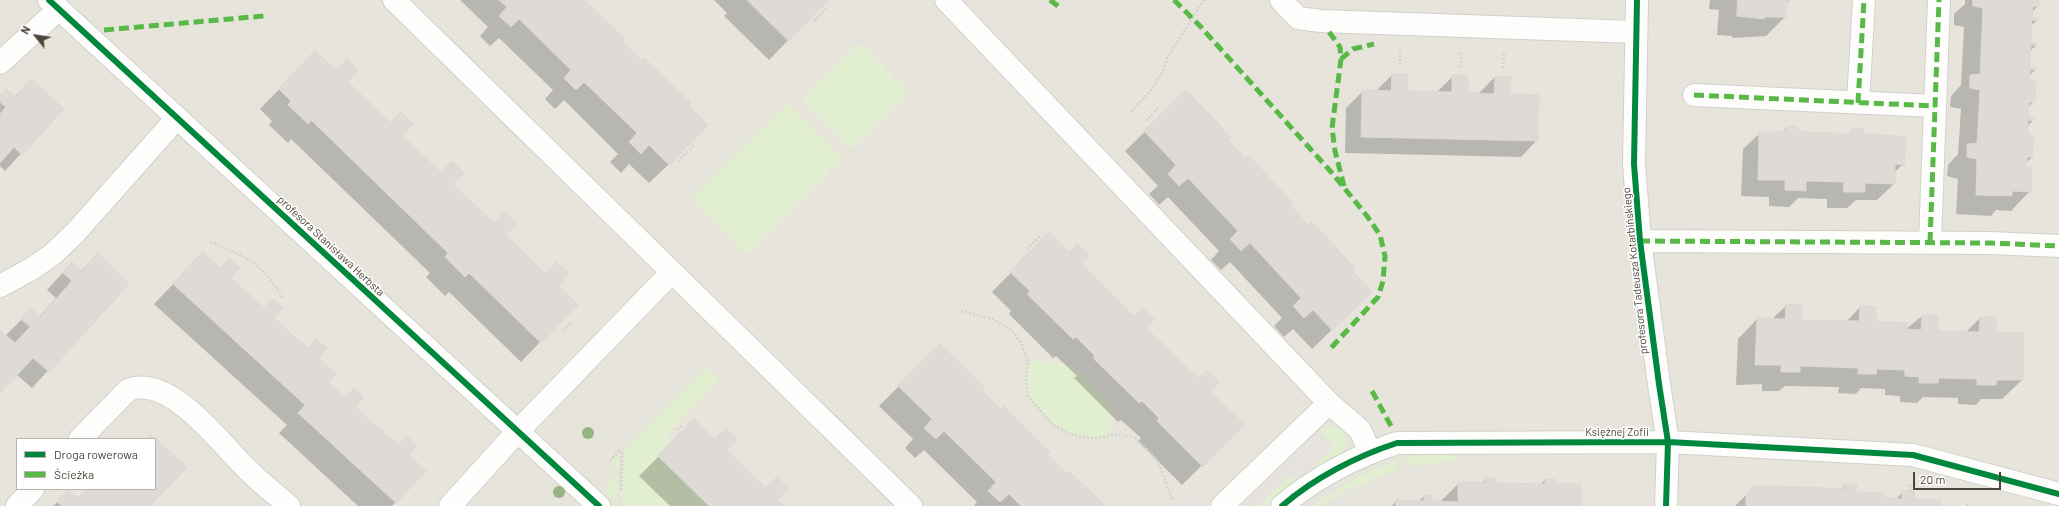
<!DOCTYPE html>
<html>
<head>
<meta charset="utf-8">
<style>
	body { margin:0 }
	#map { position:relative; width:2059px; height:506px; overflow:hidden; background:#f4f2ee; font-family:Barlow,sans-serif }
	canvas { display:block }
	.legend { position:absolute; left:16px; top:438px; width:140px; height:52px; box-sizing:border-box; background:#fff; border:1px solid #b7b4b0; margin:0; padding:5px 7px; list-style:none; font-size:12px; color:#4b4439 }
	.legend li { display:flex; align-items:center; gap:8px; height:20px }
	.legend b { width:20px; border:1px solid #b7b4b0 }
	.north { position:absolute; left:16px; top:16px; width:40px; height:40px; -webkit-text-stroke:3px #fff; paint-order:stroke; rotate:300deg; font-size:11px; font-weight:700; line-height:16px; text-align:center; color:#4b4439 }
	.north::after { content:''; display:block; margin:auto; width:14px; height:18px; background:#4b4439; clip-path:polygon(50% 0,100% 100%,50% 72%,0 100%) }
	.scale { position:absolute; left:1913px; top:472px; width:88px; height:18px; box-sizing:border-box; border:2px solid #4b4439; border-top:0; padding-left:5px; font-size:12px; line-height:14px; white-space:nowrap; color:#4b4439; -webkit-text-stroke:3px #fff; paint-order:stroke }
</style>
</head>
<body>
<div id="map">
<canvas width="2059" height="506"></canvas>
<ul class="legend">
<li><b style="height:5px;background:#00873e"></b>Droga rowerowa</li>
<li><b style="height:5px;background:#58b947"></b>Ścieżka</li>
</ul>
<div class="north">N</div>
<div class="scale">20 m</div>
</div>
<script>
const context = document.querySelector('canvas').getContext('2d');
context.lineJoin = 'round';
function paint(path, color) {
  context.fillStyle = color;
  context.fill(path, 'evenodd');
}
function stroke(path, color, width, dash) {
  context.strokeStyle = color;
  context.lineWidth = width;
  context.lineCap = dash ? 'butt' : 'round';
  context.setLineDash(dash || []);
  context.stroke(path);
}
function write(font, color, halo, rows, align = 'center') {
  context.font = font + ' Barlow,sans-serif';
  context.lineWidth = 3;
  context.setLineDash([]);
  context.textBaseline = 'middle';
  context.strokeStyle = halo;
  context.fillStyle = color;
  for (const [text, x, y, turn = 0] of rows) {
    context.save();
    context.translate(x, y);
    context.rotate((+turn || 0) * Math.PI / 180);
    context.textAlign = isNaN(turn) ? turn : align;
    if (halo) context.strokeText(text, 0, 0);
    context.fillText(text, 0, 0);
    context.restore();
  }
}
const residential = new Path2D(`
	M 0,0 L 2059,0 L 2059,506 L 0,506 ZM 17,439 L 155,439 L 155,489 L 17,489 Z`);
const green = new Path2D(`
	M 860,43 L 908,92 L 851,149 L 802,99 Z
	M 788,103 L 843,158 L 746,254 L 691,198 Z
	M 1033,361 C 1046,361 1058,361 1070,367 C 1074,369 1078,373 1082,376 C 1100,391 1119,411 1110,436 C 1081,441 1060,434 1041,411 C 1037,407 1032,402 1029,397 C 1024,389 1026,375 1027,366 Z
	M 705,368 C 710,369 718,376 719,381 L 667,434 L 673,440 L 658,456 L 709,506 L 622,506 L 624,449 Z
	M 1328,425 L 1340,429 L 1344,433 L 1347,444 L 1340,456 L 1303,480 L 1266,506 L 1258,506 L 1291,475 L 1297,482 L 1334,447 L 1318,430 Z
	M 620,452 L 617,500 L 617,503 L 604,490 L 618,471 L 610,463 Z
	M 1458,452 L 1459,459 L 1454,461 L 1409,466 L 1402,459 L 1422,454 Z
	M 1395,461 L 1396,470 L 1350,489 L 1319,506 L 1312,506 L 1358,477 Z`);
const parking = new Path2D(`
	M 1318,430 L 1334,446 L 1297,482 L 1290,475 L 1258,506 L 1246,506 L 1243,502 Z
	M 1189,493 L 1202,506 L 1175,506 Z`);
const shadow = new Path2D(`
	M 460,0 L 583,0 L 621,42 L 687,106 L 669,164 L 649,183 L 629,164 L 621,173 L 610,162 L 618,154 L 564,100 L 555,109 L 545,99 L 553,90 L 499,38 L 490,46 L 480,36 L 488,27 Z
	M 714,0 L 827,0 L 769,60 L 724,16 L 727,13 Z
	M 1710,0 L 1790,0 L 1786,4 L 1785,17 L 1766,36 L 1732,38 L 1732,36 L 1717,35 L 1719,10 L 1709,9 Z
	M 1965,0 L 2038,0 L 2038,6 L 2031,13 L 2031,19 L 2037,20 L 2030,27 L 2030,44 L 2036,45 L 2029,52 L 2028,68 L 2035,70 L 2029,76 L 2034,101 L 2027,108 L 2027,119 L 2033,120 L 2027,127 L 2032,157 L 2026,163 L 2025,168 L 2030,191 L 2011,211 L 1996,210 L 1991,216 L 1956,214 L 1958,179 L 1947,176 L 1948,165 L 1958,154 L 1961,109 L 1950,107 L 1951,96 L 1961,85 L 1964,27 L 1954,25 L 1954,14 L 1965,4 Z
	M 296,72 L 347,82 L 556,286 L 540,342 L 521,362 L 449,292 L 445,296 L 426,277 L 430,273 L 291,139 L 288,143 L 269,125 L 272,121 L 260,109 Z
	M 1392,75 L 1406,92 L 1436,93 L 1453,76 L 1467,94 L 1478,94 L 1495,77 L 1509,95 L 1537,140 L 1521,157 L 1345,153 L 1346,108 L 1363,91 L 1375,92 Z
	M 31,80 L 62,109 L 5,171 L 0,166 L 0,96 L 15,97 Z
	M 1186,92 L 1227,140 L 1352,272 L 1351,311 L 1312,349 L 1293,329 L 1284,337 L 1274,326 L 1282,318 L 1230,262 L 1221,270 L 1211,260 L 1219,251 L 1168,197 L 1159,205 L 1154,199 L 1149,194 L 1158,186 L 1125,151 Z
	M 1787,127 L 1802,133 L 1847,135 L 1853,129 L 1903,164 L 1894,173 L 1894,184 L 1877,200 L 1856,200 L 1847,208 L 1827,208 L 1827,199 L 1798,198 L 1789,207 L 1769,206 L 1769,197 L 1741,196 L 1743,149 L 1760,133 L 1782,133 Z
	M 1049,234 L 1243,425 L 1182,485 L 1138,441 L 1141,438 L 1121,420 L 1118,422 L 1074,378 L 1077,376 L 1056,356 L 1053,358 L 1009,314 L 1011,311 L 992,292 Z
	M 203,253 L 220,269 L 229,259 L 229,278 L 308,349 L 316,341 L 317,358 L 327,382 L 424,471 L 392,506 L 358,506 L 279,433 L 287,425 L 154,304 Z
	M 98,254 L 128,284 L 32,388 L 16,374 L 0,392 L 0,331 L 5,336 L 31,310 L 39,317 L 56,298 L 47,290 L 56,280 L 72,263 L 81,271 Z
	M 1787,305 L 1801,320 L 1846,322 L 1860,307 L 1874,323 L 1905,330 L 1922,316 L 1936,332 L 1965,333 L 1980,318 L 1994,334 L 2022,380 L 2002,399 L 1981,399 L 1976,405 L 1958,404 L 1958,398 L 1923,397 L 1917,403 L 1900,402 L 1900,396 L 1885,395 L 1885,389 L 1861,388 L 1856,394 L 1838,393 L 1839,387 L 1785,386 L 1779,391 L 1762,391 L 1762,384 L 1736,385 L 1738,339 L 1757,319 L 1772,319 Z
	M 940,345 L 982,392 L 1066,475 L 1104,506 L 974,506 L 977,502 L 924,450 L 915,458 L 905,448 L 913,439 L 879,406 Z
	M 155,439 L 185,467 L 148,506 L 53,506 L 68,491 L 77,499 L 87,489 L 155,489 Z
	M 675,440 L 725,450 L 782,506 L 670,506 L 639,476 Z
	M 1486,479 L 1495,484 L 1540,485 L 1545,480 L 1555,484 L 1580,506 L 1392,506 L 1396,501 L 1419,501 L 1424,496 L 1431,502 L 1440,502 L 1459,483 L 1481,484 Z
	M 1845,485 L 1855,493 L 1895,500 L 1903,492 L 1914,500 L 1940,506 L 1735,506 L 1754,487 L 1840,490 Z`);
const building = new Path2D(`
	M 499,0 L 584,0 L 625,39 L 622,42 L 642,61 L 644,58 L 691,103 L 688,106 L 708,125 L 669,165 L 649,145 L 641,154 L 629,142 L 637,133 L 584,82 L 576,90 L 564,78 L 571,70 L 519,19 L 511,27 L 499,16 L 507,7 Z
	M 747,0 L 829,0 L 789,41 Z
	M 1738,0 L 1791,0 L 1787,0 L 1786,17 L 1764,17 L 1764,19 L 1737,16 Z
	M 1973,0 L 2039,0 L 2039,7 L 2033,6 L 2032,18 L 2038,18 L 2038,21 L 2032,20 L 2031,43 L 2037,43 L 2037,45 L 2031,45 L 2029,67 L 2037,68 L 2036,70 L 2030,70 L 2030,80 L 2036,81 L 2035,102 L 2029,102 L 2028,118 L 2034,118 L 2034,121 L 2028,120 L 2028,135 L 2034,135 L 2032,157 L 2027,157 L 2026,167 L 2032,167 L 2031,192 L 2012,191 L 2012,196 L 1976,195 L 1977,159 L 1967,157 L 1967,144 L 1977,143 L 1980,90 L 1970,88 L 1970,75 L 1980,74 L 1983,8 L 1973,6 Z
	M 315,51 L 336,70 L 347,59 L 359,71 L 348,82 L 390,123 L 401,112 L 413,124 L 402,135 L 441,173 L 452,161 L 464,173 L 453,184 L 494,223 L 504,212 L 511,218 L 516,224 L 506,235 L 546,274 L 556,262 L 569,274 L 558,286 L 578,305 L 541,343 L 469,273 L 465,277 L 445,257 L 448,253 L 311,120 L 308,124 L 288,105 L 291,101 L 279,89 Z
	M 1392,74 L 1408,74 L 1407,91 L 1452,92 L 1452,75 L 1468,75 L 1468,93 L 1494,94 L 1495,76 L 1511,77 L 1510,94 L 1539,95 L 1538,141 L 1361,137 L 1362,90 L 1391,91 Z
	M 31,79 L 64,109 L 22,155 L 14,147 L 0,163 L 0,114 L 6,107 L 0,102 L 0,95 L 6,89 L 16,97 Z
	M 1186,90 L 1231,137 L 1228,140 L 1246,158 L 1248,155 L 1293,203 L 1290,205 L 1308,225 L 1312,222 L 1356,269 L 1353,272 L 1372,292 L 1332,330 L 1313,310 L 1304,318 L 1293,306 L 1301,298 L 1250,243 L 1241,251 L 1230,239 L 1238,231 L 1188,178 L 1179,186 L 1168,174 L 1176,165 L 1144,131 Z
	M 1787,126 L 1797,127 L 1797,130 L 1803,131 L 1803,132 L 1850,134 L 1852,128 L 1863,129 L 1863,133 L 1869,134 L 1906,137 L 1904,165 L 1895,164 L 1895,184 L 1865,183 L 1865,192 L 1843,192 L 1844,182 L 1806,181 L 1806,191 L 1785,190 L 1785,180 L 1758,180 L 1759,132 L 1784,132 L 1786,130 Z
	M 1049,232 L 1069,252 L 1077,244 L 1089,255 L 1081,264 L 1134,316 L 1142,308 L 1149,314 L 1154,319 L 1146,328 L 1199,379 L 1207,370 L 1219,382 L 1210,391 L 1245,425 L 1203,467 L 1157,421 L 1159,418 L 1142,401 L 1139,403 L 1093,358 L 1095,356 L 1076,337 L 1073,339 L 1027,294 L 1030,291 L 1010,272 Z
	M 203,252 L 221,268 L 229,258 L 240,268 L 231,278 L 264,308 L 273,299 L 278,303 L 283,308 L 274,318 L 308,349 L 316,339 L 327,348 L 318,358 L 336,374 L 328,382 L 345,397 L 354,388 L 364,397 L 355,407 L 398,445 L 407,436 L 417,445 L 408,455 L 426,471 L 396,503 L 298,413 L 305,405 L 173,284 Z
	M 98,253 L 129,284 L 49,372 L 33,358 L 0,393 L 0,330 L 15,343 L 30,327 L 21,319 L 31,308 L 40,317 L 72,281 L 63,273 L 72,262 L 82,271 Z
	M 1786,304 L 1802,304 L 1802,320 L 1859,321 L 1860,306 L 1876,307 L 1876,322 L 1907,323 L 1906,329 L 1921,330 L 1922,315 L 1938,315 L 1937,331 L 1979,332 L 1980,317 L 1996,317 L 1996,333 L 2024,333 L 2023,380 L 1997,380 L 1996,385 L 1977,385 L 1977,379 L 1939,378 L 1938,383 L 1919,383 L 1919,377 L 1905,376 L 1905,370 L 1877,369 L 1876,374 L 1858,374 L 1858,368 L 1800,366 L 1800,372 L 1781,372 L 1781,365 L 1755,365 L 1757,318 L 1785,319 Z
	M 940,344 L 985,388 L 983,391 L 1001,409 L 1004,406 L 1050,452 L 1047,455 L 1066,473 L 1069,471 L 1105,506 L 1021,506 L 1009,494 L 1000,502 L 988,491 L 996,482 L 944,431 L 936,439 L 924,428 L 932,419 L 898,386 Z
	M 694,419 L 715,439 L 726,428 L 737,439 L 727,450 L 765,488 L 777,477 L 788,488 L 777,500 L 784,506 L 709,506 L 658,456 Z
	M 151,435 L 187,467 L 150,506 L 62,506 L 57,502 L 68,489 L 78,499 L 87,489 L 155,489 L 155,439 L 148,439 Z
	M 1485,478 L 1496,478 L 1496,483 L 1545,484 L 1545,479 L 1556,479 L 1556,483 L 1581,484 L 1581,506 L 1396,506 L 1396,500 L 1424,501 L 1424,495 L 1432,495 L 1432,501 L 1458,502 L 1458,482 L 1485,483 Z
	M 1844,484 L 1857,484 L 1856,492 L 1883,493 L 1884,498 L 1902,499 L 1902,491 L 1914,491 L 1915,499 L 1941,500 L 1941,506 L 1801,506 L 1802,487 L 1844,489 Z
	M 1754,486 L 1802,487 L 1801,506 L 1746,506 L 1746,494 Z`);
const path = new Path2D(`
	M 814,21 L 827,7
	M 1400,65 L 1400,50
	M 1461,67 L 1461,53
	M 1503,68 L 1504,53
	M 1131,111 C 1148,95 1161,81 1167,58 L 1204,0
	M 1146,121 L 1158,108
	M 678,161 L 694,145
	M 210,242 C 247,257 261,262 283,298
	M 1027,249 L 1041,235
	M 961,311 L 993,319 L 1010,329 L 1015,335 L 1021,343 L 1028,361 L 1026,379 L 1028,396 L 1052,424 L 1067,433 L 1083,437 L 1097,438 L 1118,434 L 1135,438 L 1157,459 L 1172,499
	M 564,331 L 571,323
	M 677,430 L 682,426
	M 610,461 L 621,449
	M 621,490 L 622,449
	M 1910,491 L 1910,485
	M 1967,506 L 1967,501`);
const minor = new Path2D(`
	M 49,0 L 599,506
	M 394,0 L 911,506
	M 946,0 L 1329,403 L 1360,430 L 1370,452
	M 1281,0 L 1298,18 L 1321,21 L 1636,32
	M 1637,0 L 1634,164 L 1640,241 L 1659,384 L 1668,442 L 1666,506
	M 0,63 L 59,9
	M 1694,95 L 1935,106
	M 1858,103 L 1864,0
	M 1640,241 L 1991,243 L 2059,246
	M 1930,242 L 1939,0
	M 0,286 L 33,268 L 53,254 L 75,233 L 177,118
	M 80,439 L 128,390 C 169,374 218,440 243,465 C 257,480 274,493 289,506
	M 17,506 L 33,489
	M 450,506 L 518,431 L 672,272
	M 1222,506 L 1329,403
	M 1282,506 C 1314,478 1357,456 1397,443 L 1668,442 L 1913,455 L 2059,494`);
const quiet = new Path2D(`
	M 1050,0 L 1062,9
	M 1174,0 L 1200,26 L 1332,173 L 1367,216 L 1380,235 L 1385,256 L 1383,281 L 1378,297 L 1331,348
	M 104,30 L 264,16
	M 1329,32 L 1340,47 L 1341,59 L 1332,128 L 1335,151 L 1344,186
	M 1341,59 L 1353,49 L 1374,44
	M 1694,95 L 1935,106
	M 1858,103 L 1864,0
	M 1640,241 L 1991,243 L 2059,246
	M 1930,242 L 1939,0
	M 1372,391 L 1391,426`);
const cycleway = new Path2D(`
	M 49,0 L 599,506
	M 1637,0 L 1634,164 L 1640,241 L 1659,384 L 1668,442 L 1666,506
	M 1282,506 C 1314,478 1357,456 1397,443 L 1668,442 L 1913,455 L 2059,494`);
const trees = [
	[588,433],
	[559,492]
];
const streetNames = [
	["profesora Stanisława Herbsta",331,246,43],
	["profesora Tadeusza Kotarbińskiego",1635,271,-96],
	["Księżnej Zofii",1617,432]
];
paint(residential, '#e7e4dc');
paint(green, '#e1eecf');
paint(parking, '#e6e3df');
paint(shadow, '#0003');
paint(building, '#dedbd6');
stroke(building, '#dcd9d4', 1);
stroke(minor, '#d2d0cb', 24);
stroke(path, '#d3d2cc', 2.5, [2, 2]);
stroke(minor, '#fdfdfc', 22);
stroke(quiet, '#58b947', 5, [10, 5]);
stroke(cycleway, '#00873e', 6);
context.fillStyle = '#96b382';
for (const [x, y] of trees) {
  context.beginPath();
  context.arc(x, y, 6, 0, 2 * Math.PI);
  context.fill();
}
write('11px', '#4b4439', '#fff', streetNames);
</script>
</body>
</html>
